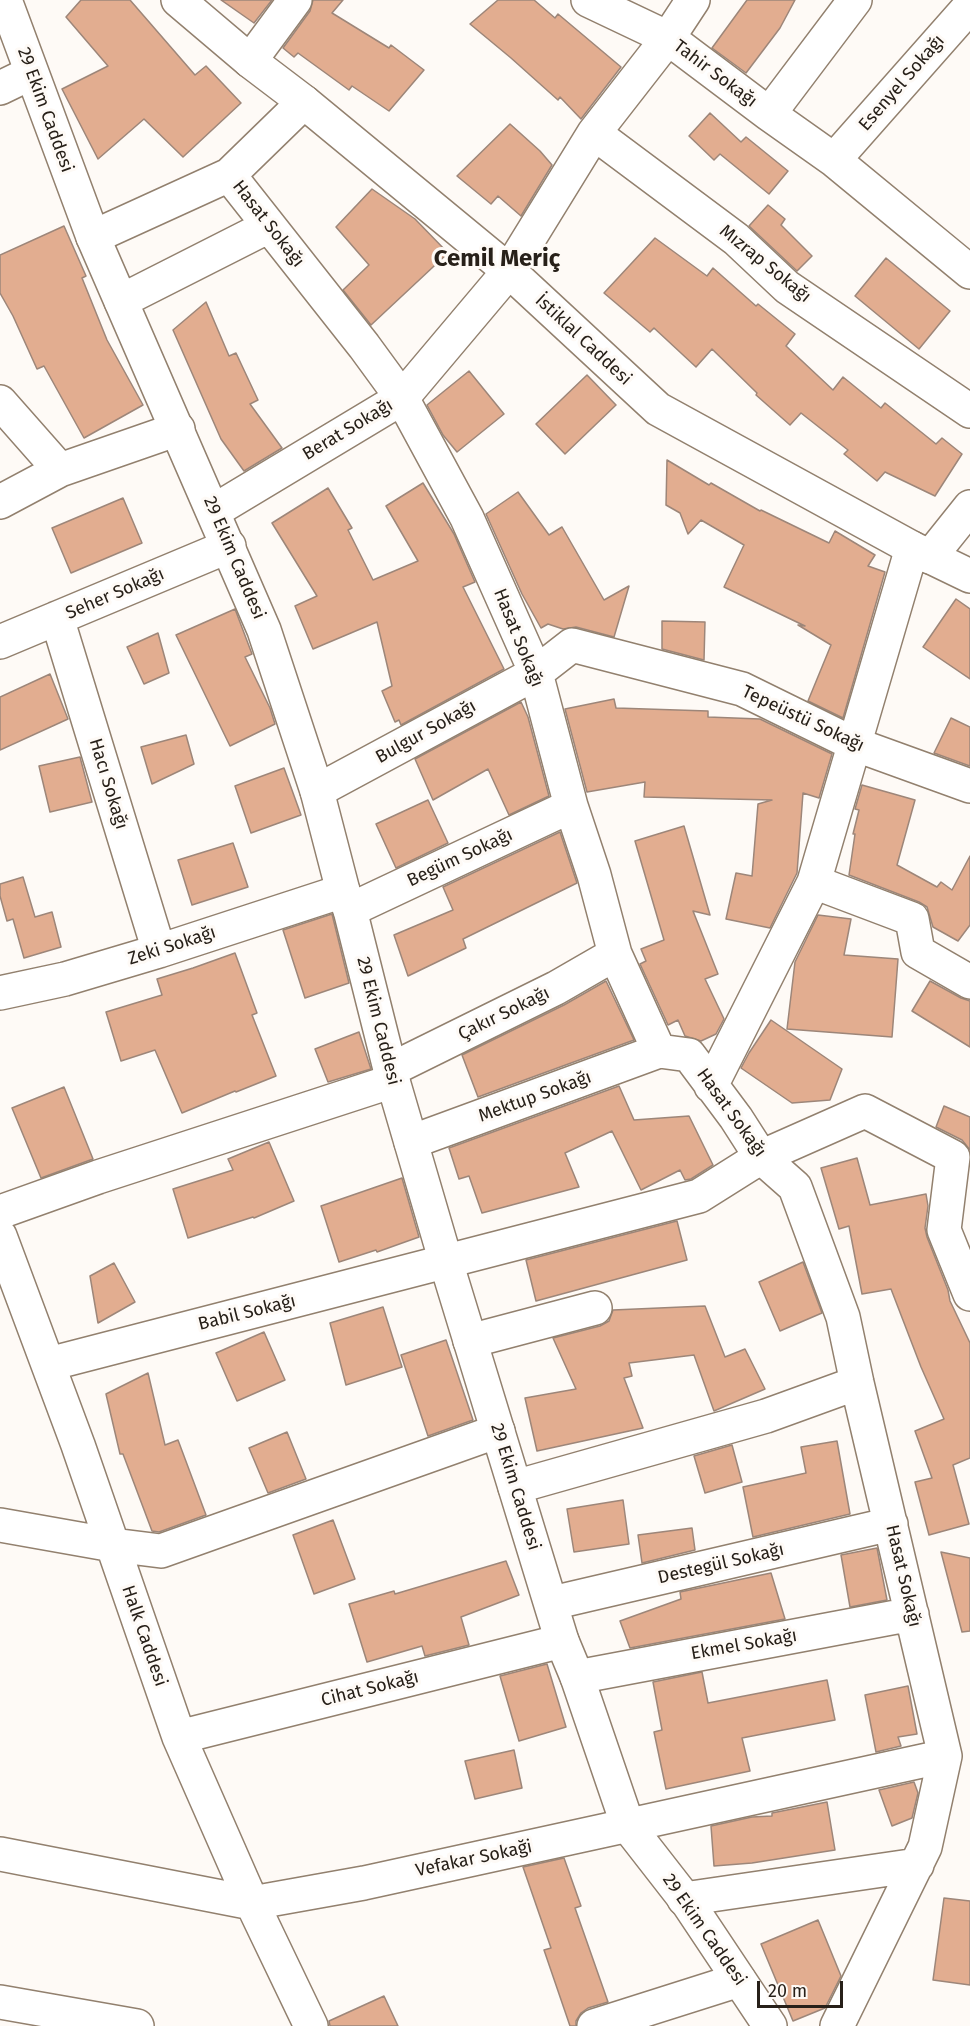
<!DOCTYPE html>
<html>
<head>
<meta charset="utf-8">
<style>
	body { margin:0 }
	#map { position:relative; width:970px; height:2026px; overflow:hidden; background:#fefaf6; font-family:"Fira Sans",sans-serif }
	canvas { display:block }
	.scale { position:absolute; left:757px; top:1981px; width:86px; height:27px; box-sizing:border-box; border:3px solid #272019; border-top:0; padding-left:8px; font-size:18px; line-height:21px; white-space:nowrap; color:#272019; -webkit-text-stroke:4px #fefaf6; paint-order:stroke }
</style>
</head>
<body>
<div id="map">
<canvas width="970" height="2026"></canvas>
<div class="scale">20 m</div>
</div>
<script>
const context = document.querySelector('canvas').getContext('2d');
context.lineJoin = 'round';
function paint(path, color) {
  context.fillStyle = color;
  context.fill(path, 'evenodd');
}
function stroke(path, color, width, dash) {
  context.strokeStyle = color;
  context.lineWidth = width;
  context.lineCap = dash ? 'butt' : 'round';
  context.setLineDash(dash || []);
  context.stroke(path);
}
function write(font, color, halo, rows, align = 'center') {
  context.font = font + ' "Fira Sans",sans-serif';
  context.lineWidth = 6;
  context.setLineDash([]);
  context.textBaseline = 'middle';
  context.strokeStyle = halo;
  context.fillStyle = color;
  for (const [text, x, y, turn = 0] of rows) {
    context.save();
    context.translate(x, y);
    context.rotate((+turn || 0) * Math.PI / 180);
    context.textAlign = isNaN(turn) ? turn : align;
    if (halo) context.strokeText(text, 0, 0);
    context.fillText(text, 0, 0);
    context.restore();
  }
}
const building = new Path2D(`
	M 81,0 L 130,0 L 195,75 L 206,66 L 241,103 L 183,157 L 144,119 L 98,159 L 62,89 L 108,66 L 66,17 Z
	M 221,0 L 272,0 L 254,23 Z
	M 313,0 L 343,0 L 332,13 L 389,48 L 391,45 L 424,70 L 389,111 L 352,86 L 349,90 L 298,53 L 294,57 L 283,48 L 310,11 Z
	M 498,0 L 534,0 L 555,18 L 558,14 L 621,67 L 581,119 L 560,97 L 558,100 L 511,58 L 470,24 Z
	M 747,0 L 795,0 L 780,28 L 746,73 L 712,48 Z
	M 710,113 L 741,142 L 746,137 L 788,171 L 769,194 L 720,154 L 714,160 L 689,136 Z
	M 510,124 L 540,151 L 552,165 L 521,216 L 498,196 L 491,204 L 457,176 Z
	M 372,189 L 415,219 L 448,253 L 371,325 L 343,290 L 369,265 L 336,227 Z
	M 768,205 L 785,219 L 781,225 L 812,256 L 797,271 L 749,226 Z
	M 64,226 L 86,276 L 82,278 L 107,340 L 143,405 L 84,438 L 44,366 L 37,369 L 13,316 L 0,293 L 0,255 Z
	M 655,238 L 707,276 L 713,268 L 756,306 L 758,304 L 795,334 L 786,346 L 833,390 L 843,377 L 881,408 L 885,403 L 936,444 L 942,438 L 962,454 L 935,496 L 885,472 L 877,481 L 844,454 L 848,450 L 801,413 L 790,425 L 756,395 L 757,393 L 712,349 L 696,367 L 654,328 L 650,332 L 604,293 Z
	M 886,258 L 950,311 L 919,349 L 855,296 Z
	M 206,302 L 229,356 L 236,353 L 258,400 L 250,404 L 282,448 L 244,471 L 221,439 L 173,330 Z
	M 469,371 L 504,414 L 457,452 L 443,435 L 427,405 Z
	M 587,375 L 616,405 L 565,454 L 536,424 Z
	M 667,460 L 709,485 L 711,483 L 760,511 L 761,510 L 829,543 L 835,531 L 875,555 L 868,566 L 885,572 L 843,718 L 808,701 L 831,645 L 798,625 L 805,626 L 724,587 L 744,545 L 701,520 L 688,534 L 680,513 L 666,505 Z
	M 423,483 L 454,534 L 475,582 L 463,587 L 504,669 L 401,725 L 399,720 L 395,722 L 382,691 L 392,686 L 377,622 L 313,649 L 295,606 L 317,596 L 272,523 L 328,488 L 352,528 L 348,530 L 373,580 L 418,561 L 386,506 Z
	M 518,492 L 549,535 L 562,527 L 604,600 L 629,586 L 614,637 L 576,627 L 563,629 L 548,624 L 541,628 L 522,594 L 486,514 Z
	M 123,498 L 142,543 L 71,573 L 52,528 Z
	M 956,599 L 970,609 L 970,679 L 923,647 Z
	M 235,609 L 252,654 L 245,657 L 270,708 L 275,724 L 230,746 L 176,635 Z
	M 662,621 L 705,622 L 704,660 L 662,649 Z
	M 158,633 L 169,673 L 144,684 L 127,647 Z
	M 50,674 L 68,719 L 0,750 L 0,697 Z
	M 614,699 L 616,708 L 708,711 L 708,717 L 760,719 L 832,754 L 819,798 L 803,793 L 797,873 L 770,928 L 726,919 L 736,873 L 752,876 L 758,804 L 772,800 L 644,797 L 645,782 L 587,792 L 565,709 Z
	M 521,702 L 528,717 L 549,796 L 509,815 L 488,769 L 433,800 L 415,759 Z
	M 951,718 L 970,727 L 970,766 L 934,753 Z
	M 186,735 L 194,764 L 152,784 L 141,747 Z
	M 80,757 L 92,802 L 50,812 L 39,766 Z
	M 284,768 L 301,815 L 251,833 L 235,786 Z
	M 862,785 L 915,800 L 897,865 L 937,887 L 941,882 L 952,890 L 970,856 L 970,925 L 958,941 L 933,927 L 927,907 L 919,902 L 849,875 L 855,834 L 853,834 L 859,810 L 855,809 Z
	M 428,800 L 448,843 L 396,868 L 376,824 Z
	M 684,826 L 710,915 L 693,911 L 718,974 L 705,979 L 724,1019 L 716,1034 L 701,1041 L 685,1036 L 678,1020 L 668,1025 L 640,964 L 646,961 L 641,949 L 664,940 L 635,841 Z
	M 560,832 L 577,883 L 463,939 L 466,948 L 408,976 L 394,935 L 453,910 L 443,887 Z
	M 233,843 L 248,887 L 192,905 L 178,860 Z
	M 23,877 L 35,917 L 52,912 L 61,947 L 24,958 L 13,919 L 7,921 L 0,896 L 0,884 Z
	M 332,914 L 349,983 L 305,998 L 283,930 Z
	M 818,915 L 851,919 L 844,955 L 898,959 L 892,1037 L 787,1029 L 795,962 Z
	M 235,953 L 257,1013 L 252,1015 L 276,1076 L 236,1092 L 235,1091 L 182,1113 L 155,1050 L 121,1061 L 106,1012 L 162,995 L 157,979 L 193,968 Z
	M 606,981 L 634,1040 L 478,1097 L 462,1055 L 564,1005 Z
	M 930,981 L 961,998 L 970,1001 L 970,1047 L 912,1011 Z
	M 771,1020 L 842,1069 L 830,1100 L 792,1103 L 741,1068 L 749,1053 Z
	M 359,1032 L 371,1069 L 328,1082 L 315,1049 Z
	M 619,1086 L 634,1120 L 689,1116 L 713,1165 L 691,1179 L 685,1180 L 680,1170 L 641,1190 L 612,1131 L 565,1153 L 579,1187 L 482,1213 L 469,1176 L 459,1179 L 449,1148 Z
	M 64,1087 L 93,1159 L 41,1178 L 12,1108 Z
	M 944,1106 L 970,1117 L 970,1150 L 962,1140 L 936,1127 Z
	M 269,1142 L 294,1201 L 254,1218 L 253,1217 L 188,1238 L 173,1189 L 233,1170 L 228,1159 Z
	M 857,1158 L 870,1205 L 926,1194 L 928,1206 L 925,1228 L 927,1237 L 948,1290 L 950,1301 L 970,1343 L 970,1458 L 953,1465 L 969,1524 L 929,1535 L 915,1482 L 932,1478 L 915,1431 L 944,1419 L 921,1367 L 891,1289 L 862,1294 L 849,1226 L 839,1229 L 821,1168 Z
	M 402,1178 L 419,1237 L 377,1252 L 376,1250 L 339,1262 L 321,1206 Z
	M 677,1221 L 687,1260 L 536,1301 L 526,1260 Z
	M 803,1262 L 822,1313 L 780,1331 L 759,1282 Z
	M 114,1263 L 135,1302 L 98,1323 L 90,1276 Z
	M 705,1306 L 725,1357 L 745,1349 L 765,1389 L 714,1411 L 694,1355 L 629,1363 L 632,1376 L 624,1378 L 643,1428 L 537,1451 L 525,1398 L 576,1389 L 553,1338 L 600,1326 L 609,1321 L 613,1310 Z
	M 383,1307 L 402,1367 L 346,1385 L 330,1323 Z
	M 264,1332 L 285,1380 L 237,1401 L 216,1353 Z
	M 446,1340 L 473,1420 L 428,1436 L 401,1355 Z
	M 148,1373 L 165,1445 L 178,1440 L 206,1515 L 159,1532 L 152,1531 L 123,1454 L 120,1454 L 106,1394 Z
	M 287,1432 L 306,1479 L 268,1493 L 249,1448 Z
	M 837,1441 L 850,1514 L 753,1537 L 743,1487 L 806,1473 L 801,1447 Z
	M 732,1445 L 742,1482 L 705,1493 L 694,1456 Z
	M 623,1500 L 629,1544 L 574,1552 L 567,1509 Z
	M 333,1520 L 355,1579 L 314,1594 L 293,1535 Z
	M 692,1528 L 695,1550 L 642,1563 L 638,1535 Z
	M 877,1548 L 887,1600 L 850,1607 L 841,1555 Z
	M 941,1552 L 970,1558 L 970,1631 L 962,1632 Z
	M 506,1561 L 519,1595 L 461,1617 L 469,1645 L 425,1656 L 422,1646 L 367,1662 L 349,1604 L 394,1591 L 395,1594 Z
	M 771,1573 L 785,1619 L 630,1648 L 620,1621 L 681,1599 L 680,1592 Z
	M 547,1664 L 566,1727 L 519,1741 L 500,1676 Z
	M 702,1672 L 708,1703 L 827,1680 L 835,1720 L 742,1738 L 750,1771 L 666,1789 L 654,1732 L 662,1730 L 653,1682 Z
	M 908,1686 L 917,1734 L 898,1737 L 901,1746 L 876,1752 L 865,1695 Z
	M 514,1750 L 522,1788 L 475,1799 L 465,1761 Z
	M 914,1782 L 918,1793 L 912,1818 L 892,1826 L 879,1790 Z
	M 827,1802 L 835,1850 L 752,1863 L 714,1866 L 711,1826 L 752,1817 L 772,1816 L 772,1813 Z
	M 564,1858 L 581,1906 L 575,1908 L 608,2002 L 588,2008 L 581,2013 L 576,2021 L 576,2026 L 570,2026 L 544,1950 L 551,1948 L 523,1867 Z
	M 944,1898 L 970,1901 L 970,1985 L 933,1980 Z
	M 818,1920 L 841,1976 L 825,2008 L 793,2021 L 761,1944 Z
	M 384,1996 L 398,2026 L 330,2026 L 329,2021 Z`);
const street = new Path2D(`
	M 588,0 L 668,38 L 769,114 L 834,160 L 970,272
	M 250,61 L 295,0
	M 0,88 L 31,73
	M 769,114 L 855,0
	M 594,133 L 736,239 L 787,287 L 970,411
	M 834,160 L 970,6
	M 229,175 L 364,346 L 402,398 L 467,518 L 536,673 L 571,806 L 594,875 L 615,954 L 659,1051 L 689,1055 L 736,1118 L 761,1157 L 795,1187 L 843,1317 L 857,1383 L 945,1756 L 925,1847 L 837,2026
	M 93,237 L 229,175 L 304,102
	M 121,301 L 269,226
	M 0,402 L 60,470 L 178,429
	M 0,502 L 60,470
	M 214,511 L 402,398 L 509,271 L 594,133 L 668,38 L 693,0
	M 912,548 L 814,882 L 912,919 L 918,952 L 970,982
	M 930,557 L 970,507
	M 57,618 L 159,951
	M 0,642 L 229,546
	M 317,791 L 536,673 L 572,645 L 742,689 L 854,744 L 970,786
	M 350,910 L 571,806
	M 0,993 L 65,979 L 159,951 L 343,891
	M 390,1070 L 556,988 L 615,954
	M 711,1086 L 814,882
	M 411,1142 L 659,1051
	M 0,1212 L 98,1177 L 393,1081
	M 0,1236 L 78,1445 L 179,1737 L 252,1903 L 311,2026
	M 470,1341 L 595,1308
	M 49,1364 L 699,1196 L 761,1157 L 865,1111 L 953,1157 L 944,1230 L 970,1294
	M 515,1487 L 766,1416 L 857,1383
	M 0,1525 L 113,1545 L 161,1551 L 498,1431
	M 552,1603 L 891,1524
	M 577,1677 L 912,1614
	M 179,1737 L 562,1641
	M 0,1854 L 252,1903 L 364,1883 L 945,1756
	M 684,1899 L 917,1865
	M 0,2002 L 137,2026
	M 594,2026 L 739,1980`);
const secondary = new Path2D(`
	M 5,0 L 93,237 L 264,630 L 317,791 L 343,891 L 350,910 L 393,1081 L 446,1262 L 562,1641 L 577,1677 L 628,1826 L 688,1903 L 770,2026
	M 178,0 L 250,61 L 304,102 L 509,271 L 658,409 L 912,548 L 970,576`);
const streetNames = [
	["Tahir Sokağı",715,74,37],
	["Esenyel Sokağı",902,83,-49],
	["29 Ekim Caddesi",45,110,70],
	["Hasat Sokağı",268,224,52],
	["Mızrap Sokağı",765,264,39],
	["İstiklal Caddesi",583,340,43],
	["Berat Sokağı",348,430,-31],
	["29 Ekim Caddesi",234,558,67],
	["Seher Sokağı",115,594,-23],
	["Hasat Sokağı",518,638,68],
	["Tepeüstü Sokağı",803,719,25],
	["Bulgur Sokağı",426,732,-29],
	["Hacı Sokağı",108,784,73],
	["Begüm Sokağı",460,858,-25],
	["Zeki Sokağı",172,946,-18],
	["Çakır Sokağı",504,1014,-26],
	["29 Ekim Caddesi",378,1021,76],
	["Mektup Sokağı",535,1097,-20],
	["Hasat Sokağı",731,1113,54],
	["Babil Sokağı",247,1313,-14],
	["29 Ekim Caddesi",515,1487,73],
	["Destegül Sokağı",721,1564,-13],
	["Hasat Sokağı",903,1576,77],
	["Halk Caddesi",144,1636,71],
	["Ekmel Sokağı",744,1645,-10],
	["Cihat Sokağı",370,1689,-14],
	["Vefakar Sokaği",474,1859,-12],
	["29 Ekim Caddesi",704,1930,55]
];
const districtNames = [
	["Cemil Meriç",497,259]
];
paint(building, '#e2ad90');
stroke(building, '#9d8679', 1.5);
stroke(street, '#92806e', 36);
stroke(secondary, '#92806e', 36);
stroke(street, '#fff', 33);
stroke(secondary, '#fff', 33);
write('18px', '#272019', '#fefaf6', streetNames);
write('bold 24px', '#272019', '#fefaf6', districtNames);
</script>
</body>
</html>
